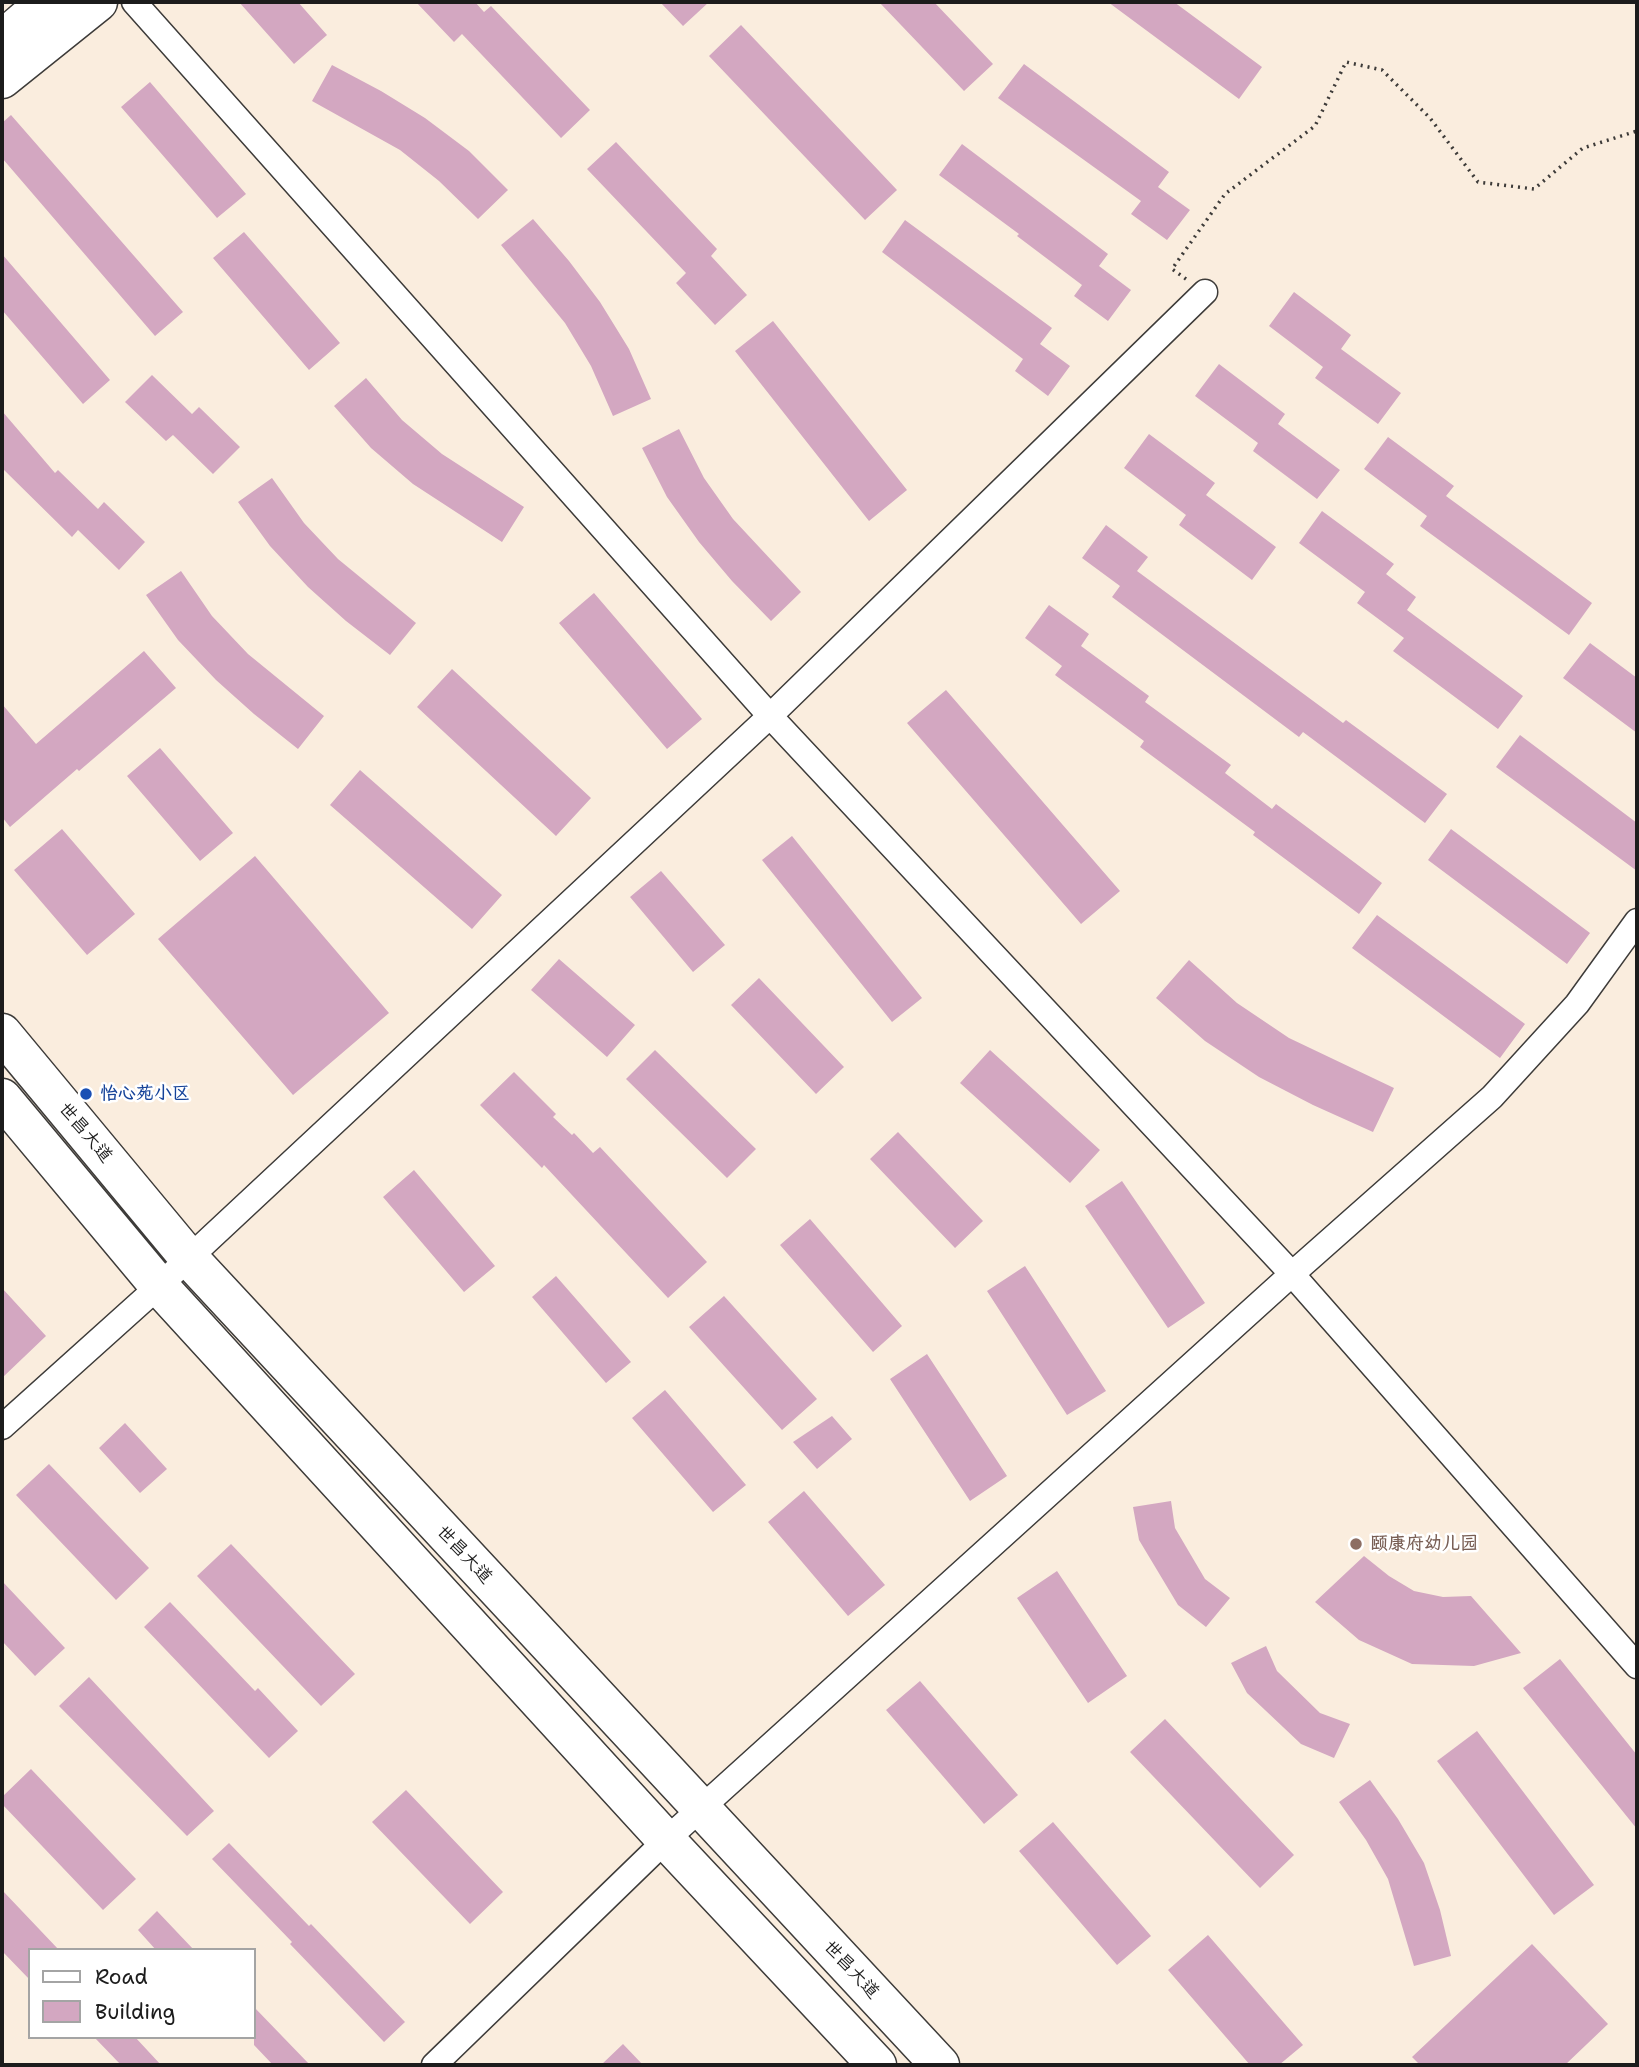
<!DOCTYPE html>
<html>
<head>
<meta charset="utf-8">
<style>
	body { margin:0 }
	#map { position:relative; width:1639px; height:2067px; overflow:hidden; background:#faedde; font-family:"Shantell Sans",sans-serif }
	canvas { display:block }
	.frame { position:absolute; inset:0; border:4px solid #1c1c1c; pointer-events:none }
	.legend { position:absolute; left:28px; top:1948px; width:228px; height:91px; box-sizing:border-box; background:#fff; border:2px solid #a4a4a4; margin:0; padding:9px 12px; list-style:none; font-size:21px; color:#1c1c1c }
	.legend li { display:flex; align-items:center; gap:14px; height:35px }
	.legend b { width:35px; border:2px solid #a4a4a4 }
</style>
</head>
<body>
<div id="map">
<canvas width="1639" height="2067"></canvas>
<div class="frame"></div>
<ul class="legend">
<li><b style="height:9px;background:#fff"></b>Road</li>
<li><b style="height:19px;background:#d3a7c1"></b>Building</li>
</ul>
</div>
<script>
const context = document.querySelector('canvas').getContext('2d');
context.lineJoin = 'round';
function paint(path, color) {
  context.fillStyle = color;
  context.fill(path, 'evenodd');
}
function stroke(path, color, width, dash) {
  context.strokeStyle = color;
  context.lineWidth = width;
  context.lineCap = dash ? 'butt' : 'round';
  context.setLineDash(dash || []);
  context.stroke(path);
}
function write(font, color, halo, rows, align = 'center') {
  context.font = font + ' "Shantell Sans","LXGW WenKai TC",sans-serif';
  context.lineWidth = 5;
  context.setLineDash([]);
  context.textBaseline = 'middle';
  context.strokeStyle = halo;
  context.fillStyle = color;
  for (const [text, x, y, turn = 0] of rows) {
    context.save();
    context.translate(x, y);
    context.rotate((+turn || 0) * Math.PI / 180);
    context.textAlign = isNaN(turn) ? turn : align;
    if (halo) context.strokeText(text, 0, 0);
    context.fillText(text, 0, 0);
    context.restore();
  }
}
const building = new Path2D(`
	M 239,2 L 298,2 L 327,35 L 294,64 Z
	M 416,2 L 475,2 L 484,12 L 491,6 L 590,110 L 561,138 L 462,34 L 454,42 Z
	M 660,2 L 709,2 L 683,26 Z
	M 879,2 L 934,2 L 993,64 L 964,91 Z
	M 1108,2 L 1174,2 L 1262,67 L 1239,99 Z
	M 741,25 L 897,190 L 865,220 L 709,56 Z
	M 1024,64 L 1169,172 L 1158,187 L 1190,210 L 1167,240 L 1131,214 L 1141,201 L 998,98 Z
	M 332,65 L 381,91 L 425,118 L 469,151 L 508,190 L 478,219 L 439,181 L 400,150 L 312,101 Z
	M 150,82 L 246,194 L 217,218 L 121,107 Z
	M 11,115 L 183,312 L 155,336 L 2,158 L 2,123 Z
	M 616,142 L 717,249 L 711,256 L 747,295 L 715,325 L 676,283 L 686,273 L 587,169 Z
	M 962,144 L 1108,254 L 1099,266 L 1131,290 L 1108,321 L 1074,296 L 1082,285 L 1017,236 L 1019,234 L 939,175 Z
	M 533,219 L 569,261 L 600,302 L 629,349 L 651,399 L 613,416 L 591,366 L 565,323 L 501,245 Z
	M 905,220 L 1052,328 L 1040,344 L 1070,366 L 1048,396 L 1015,371 L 1023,359 L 882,252 Z
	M 244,232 L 340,343 L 309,370 L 213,258 Z
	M 2,254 L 110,380 L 83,404 L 2,310 Z
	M 1294,292 L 1351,335 L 1341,349 L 1401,393 L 1378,424 L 1315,378 L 1323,367 L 1269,326 Z
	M 773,321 L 907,490 L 869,521 L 735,351 Z
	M 1219,364 L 1285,414 L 1278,424 L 1340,470 L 1317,499 L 1253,451 L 1258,443 L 1195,396 Z
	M 152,375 L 192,414 L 199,407 L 240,447 L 213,474 L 173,435 L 166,441 L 125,402 Z
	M 366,378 L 402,420 L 442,454 L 524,507 L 502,542 L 413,484 L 371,448 L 334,406 Z
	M 2,411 L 55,473 L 58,470 L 98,509 L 104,502 L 145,542 L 119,570 L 78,530 L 72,537 L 2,468 Z
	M 679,429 L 704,478 L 733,519 L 801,592 L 771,621 L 732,581 L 699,542 L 667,497 L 642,448 Z
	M 1149,434 L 1215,483 L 1206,495 L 1276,547 L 1252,580 L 1179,525 L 1186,515 L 1124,468 Z
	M 1388,437 L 1454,486 L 1446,496 L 1592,603 L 1569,635 L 1420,526 L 1427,516 L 1364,469 Z
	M 272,478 L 304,523 L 338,559 L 416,623 L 390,655 L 346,621 L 308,587 L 270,546 L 238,502 Z
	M 1322,511 L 1394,564 L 1386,574 L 1416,597 L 1407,610 L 1523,696 L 1498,729 L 1393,651 L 1404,638 L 1357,603 L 1365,592 L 1299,543 Z
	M 1106,525 L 1148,557 L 1137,571 L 1343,723 L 1346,720 L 1447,794 L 1425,823 L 1303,732 L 1299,737 L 1112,597 L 1120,586 L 1082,558 Z
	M 181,571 L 212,616 L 248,654 L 324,716 L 298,749 L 254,714 L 216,680 L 178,640 L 146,595 Z
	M 594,593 L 702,719 L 667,749 L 559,623 Z
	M 1049,605 L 1089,634 L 1081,646 L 1149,696 L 1145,702 L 1231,765 L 1225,773 L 1272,809 L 1276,804 L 1382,883 L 1359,914 L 1253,835 L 1255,832 L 1140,747 L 1144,741 L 1055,675 L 1062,666 L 1025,638 Z
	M 1590,643 L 1637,678 L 1637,733 L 1563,678 Z
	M 144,651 L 176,688 L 79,771 L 77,769 L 10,827 L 2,817 L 2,704 L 36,744 Z
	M 452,669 L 591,798 L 556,836 L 417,707 Z
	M 946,690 L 1120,891 L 1081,924 L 907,723 Z
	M 1520,735 L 1637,823 L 1637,871 L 1496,767 Z
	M 160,748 L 233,833 L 200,861 L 127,776 Z
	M 360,770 L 502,895 L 472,929 L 330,805 Z
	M 62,829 L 135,914 L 87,955 L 14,870 Z
	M 1451,829 L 1590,933 L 1567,964 L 1428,860 Z
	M 792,836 L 922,998 L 892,1022 L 762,860 Z
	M 255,856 L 389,1013 L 293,1095 L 158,939 Z
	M 661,871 L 725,945 L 693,972 L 630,897 Z
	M 1377,915 L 1525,1024 L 1500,1058 L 1352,948 Z
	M 559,959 L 635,1025 L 607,1057 L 531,990 Z
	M 1189,960 L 1237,1003 L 1289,1038 L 1394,1088 L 1373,1132 L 1313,1105 L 1259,1077 L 1205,1041 L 1156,998 Z
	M 759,978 L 844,1067 L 816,1094 L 731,1005 Z
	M 655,1050 L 756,1149 L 727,1178 L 626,1079 Z
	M 990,1050 L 1100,1150 L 1070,1183 L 960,1083 Z
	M 514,1072 L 556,1114 L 553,1117 L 572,1135 L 574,1133 L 593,1153 L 600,1147 L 707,1262 L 668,1298 L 544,1165 L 542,1168 L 480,1105 Z
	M 898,1132 L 983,1221 L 955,1248 L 870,1159 Z
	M 414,1170 L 495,1266 L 464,1292 L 383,1197 Z
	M 1122,1181 L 1205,1303 L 1168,1328 L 1085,1206 Z
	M 810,1219 L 902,1326 L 873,1352 L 780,1245 Z
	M 1025,1266 L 1106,1391 L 1067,1415 L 987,1291 Z
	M 556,1276 L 631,1362 L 606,1383 L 532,1297 Z
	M 2,1288 L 46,1336 L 2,1378 Z
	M 724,1296 L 817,1399 L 782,1430 L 689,1327 Z
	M 927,1354 L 1007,1476 L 970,1501 L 890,1379 Z
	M 665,1390 L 746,1485 L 713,1512 L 632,1418 Z
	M 832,1416 L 852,1439 L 817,1469 L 793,1442 Z
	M 125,1423 L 167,1469 L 140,1493 L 99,1448 Z
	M 49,1464 L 149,1568 L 116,1600 L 16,1495 Z
	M 804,1491 L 885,1585 L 848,1616 L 768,1522 Z
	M 1171,1501 L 1175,1528 L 1205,1579 L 1230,1598 L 1206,1627 L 1178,1605 L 1139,1540 L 1133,1507 Z
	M 231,1544 L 355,1674 L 321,1706 L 197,1576 Z
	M 1364,1556 L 1389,1576 L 1414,1591 L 1443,1597 L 1471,1596 L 1521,1653 L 1474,1666 L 1412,1664 L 1359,1640 L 1315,1602 Z
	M 1057,1571 L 1127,1676 L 1088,1703 L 1017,1598 Z
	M 2,1581 L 65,1648 L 35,1676 L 2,1641 Z
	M 170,1602 L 255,1691 L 258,1688 L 298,1731 L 269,1758 L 144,1627 Z
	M 1266,1646 L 1277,1671 L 1320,1713 L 1350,1724 L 1334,1758 L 1301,1744 L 1247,1693 L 1231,1663 Z
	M 1560,1659 L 1637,1755 L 1637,1829 L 1523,1688 Z
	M 89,1677 L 214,1811 L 187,1836 L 59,1706 Z
	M 920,1681 L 1018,1795 L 984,1824 L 886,1710 Z
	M 1165,1719 L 1294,1855 L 1260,1888 L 1130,1752 Z
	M 1477,1731 L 1594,1885 L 1554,1915 L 1437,1761 Z
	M 31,1769 L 136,1879 L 103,1910 L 2,1804 L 2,1797 Z
	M 1370,1780 L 1398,1819 L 1424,1863 L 1440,1910 L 1451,1956 L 1414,1966 L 1388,1879 L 1366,1840 L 1339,1802 Z
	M 406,1790 L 503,1892 L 470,1924 L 372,1822 Z
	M 1053,1822 L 1151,1936 L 1117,1965 L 1019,1851 Z
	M 229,1843 L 309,1926 L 311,1924 L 405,2022 L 384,2042 L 290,1944 L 292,1942 L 212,1859 Z
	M 2,1890 L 59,1950 L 30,1950 L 30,1980 L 2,1951 Z
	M 157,1911 L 194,1950 L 156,1950 L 138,1930 Z
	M 1208,1935 L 1303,2045 L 1279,2065 L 1250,2065 L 1168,1970 Z
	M 1532,1944 L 1608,2024 L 1565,2065 L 1420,2065 L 1412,2057 Z
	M 254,2007 L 310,2065 L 273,2065 L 254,2045 Z
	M 94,2037 L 135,2037 L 161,2065 L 121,2065 Z
	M 623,2044 L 643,2065 L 601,2065 Z`);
const path = new Path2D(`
	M 1186,279 L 1172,269 L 1225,194 L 1315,126 L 1346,62 L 1382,70 L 1430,118 L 1478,182 L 1534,189 L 1583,148 L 1637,131`);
const minor = new Path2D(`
	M 134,2 L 770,716 L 1292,1274 L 1637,1666
	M 2,1427 L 159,1286 L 770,716 L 1205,292
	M 434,2065 L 666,1840 L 1292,1274 L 1492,1097 L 1577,1004 L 1637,921`);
const primary = new Path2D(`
	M 2,40 L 46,2
	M 2,79 L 98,2
	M 2,1033 L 188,1257 L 940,2065
	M 2,1098 L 159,1286 L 666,1840 L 877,2065`);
const markers = [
	[86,1094,7,"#1a4fb4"],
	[1356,1544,7,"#8d6e63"]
];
const transitNames = [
	["怡心苑小区",100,1094]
];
const streetNames = [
	["世昌大道",85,1133,50],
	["世昌大道",464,1555,47],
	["世昌大道",851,1970,47]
];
const educationNames = [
	["颐康府幼儿园",1370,1544]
];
paint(building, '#d3a7c1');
stroke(minor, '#3d3b39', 27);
stroke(primary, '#3d3b39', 41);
stroke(path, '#3d3b39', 3.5, [2, 5]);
stroke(minor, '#fff', 24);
stroke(primary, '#fff', 38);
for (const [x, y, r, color] of markers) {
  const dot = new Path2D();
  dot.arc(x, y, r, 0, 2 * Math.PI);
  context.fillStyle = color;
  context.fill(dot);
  stroke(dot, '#fff', 2.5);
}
write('bold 18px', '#164399', '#fff', transitNames, 'left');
write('18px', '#1c1c1c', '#fff', streetNames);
write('bold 18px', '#785e54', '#fff', educationNames, 'left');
</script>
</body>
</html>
